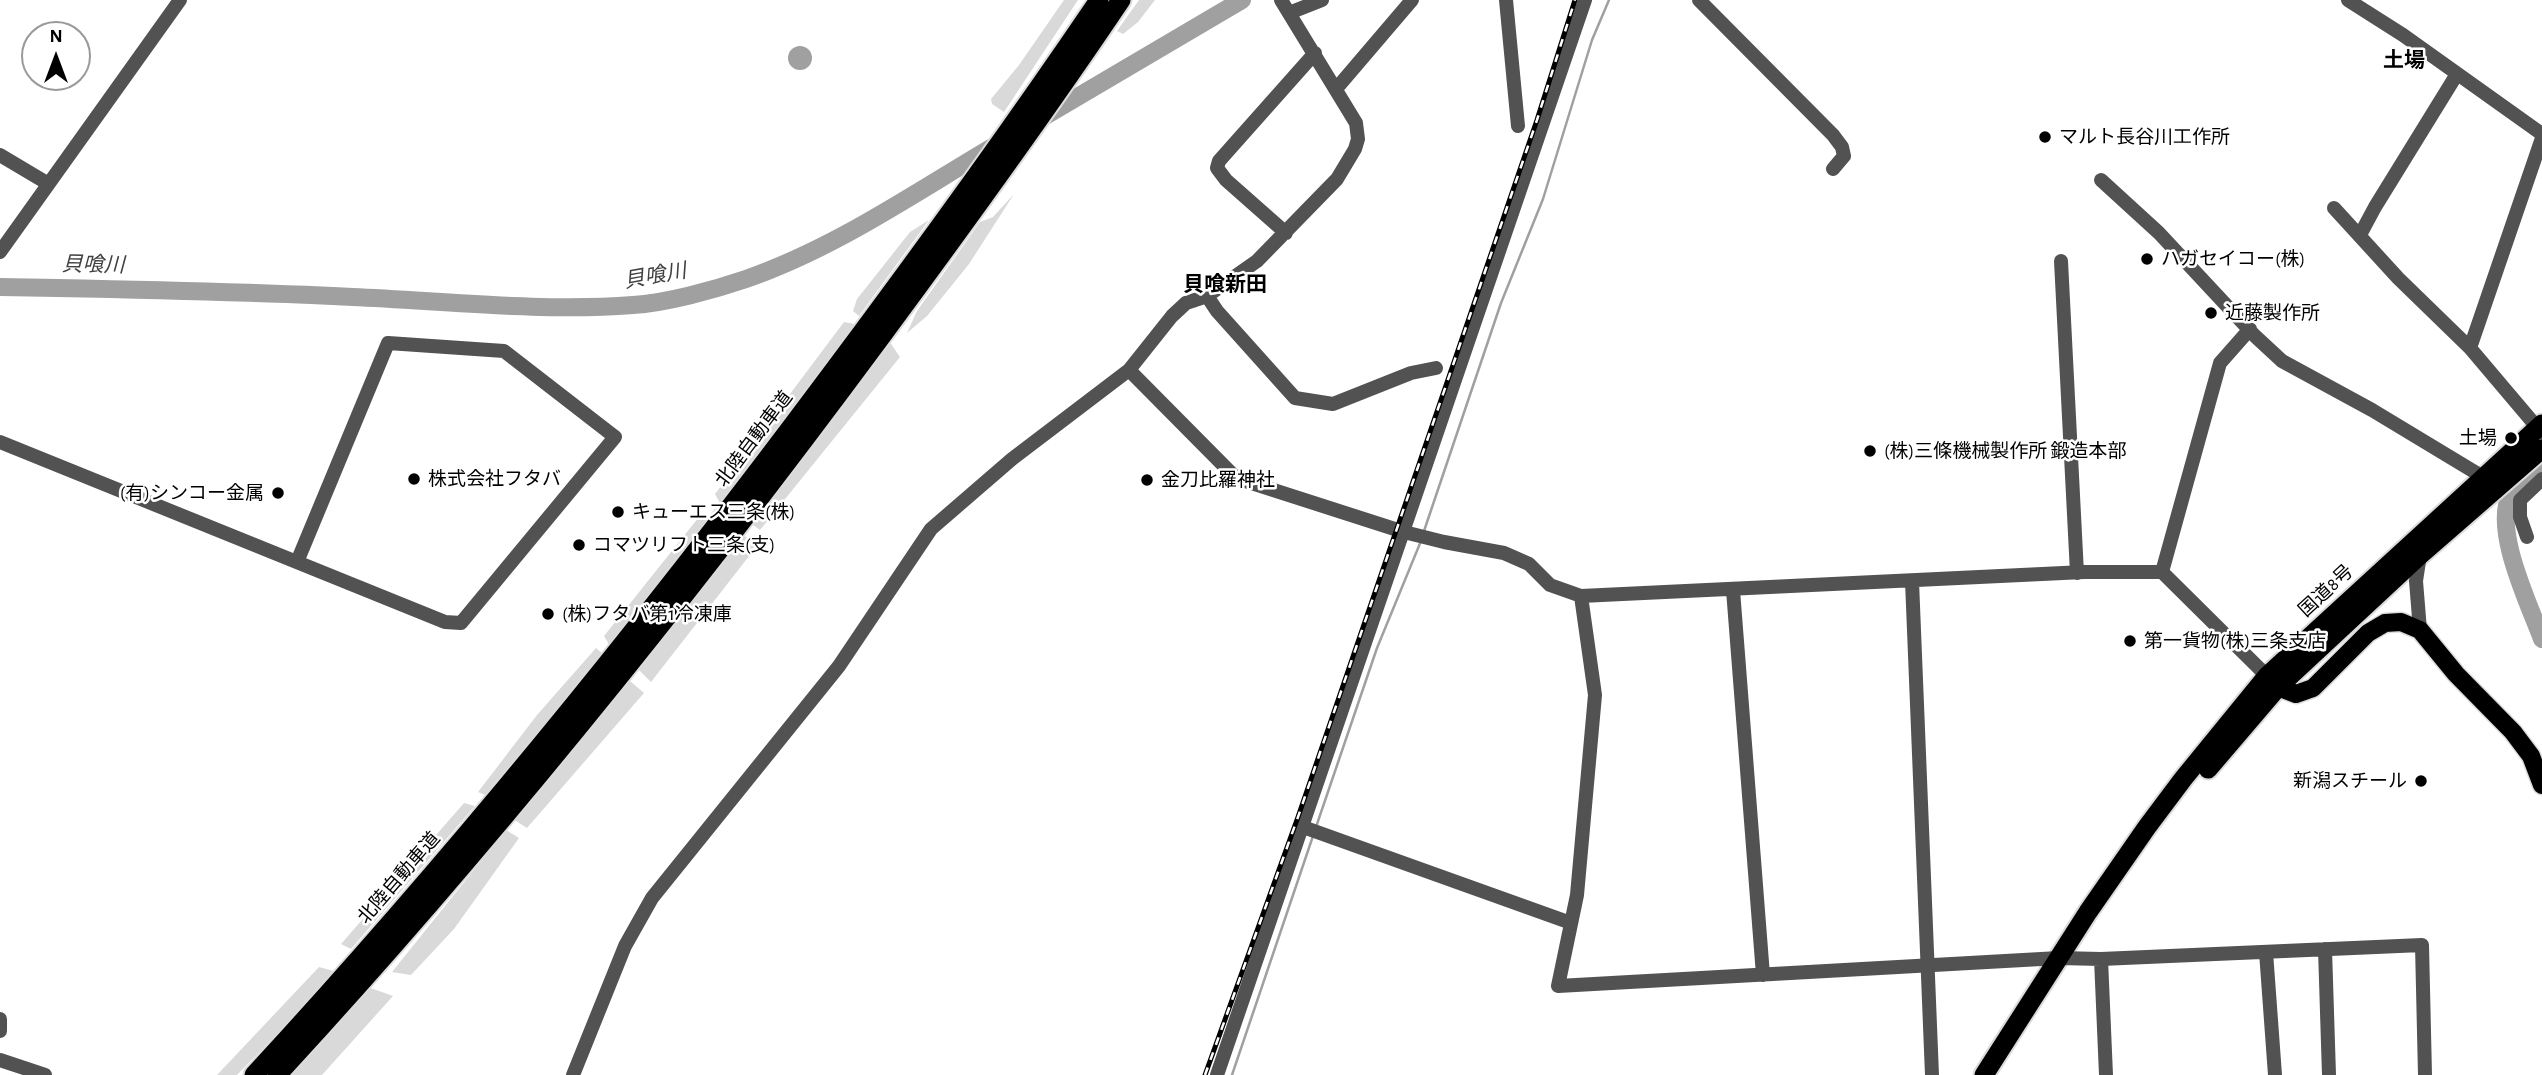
<!DOCTYPE html>
<html>
<head>
<meta charset="utf-8">
<style>
	body { margin:0 }
	#map { position:relative; width:2542px; height:1075px; overflow:hidden; background:#fff; font-family:"Alegreya Sans",sans-serif }
	canvas { display:block }
	.north { position:absolute; left:21px; top:21px; width:70px; height:70px; box-sizing:border-box; background:#fff; border:2px solid #999; border-radius:50%; rotate:0deg; font-size:19px; font-weight:700; line-height:28px; text-align:center; color:#000 }
	.north::after { content:''; display:block; margin:auto; width:24px; height:32px; background:#000; clip-path:polygon(50% 0,100% 100%,50% 72%,0 100%) }
</style>
</head>
<body>
<div id="map">
<canvas width="2542" height="1075"></canvas>
<div class="north">N</div>
</div>
<script>
const context = document.querySelector('canvas').getContext('2d');
context.lineJoin = 'round';
function paint(path, color) {
  context.fillStyle = color;
  context.fill(path, 'evenodd');
}
function stroke(path, color, width, dash) {
  context.strokeStyle = color;
  context.lineWidth = width;
  context.lineCap = dash ? 'butt' : 'round';
  context.setLineDash(dash || []);
  context.stroke(path);
}
function write(font, color, halo, rows, align = 'center') {
  context.font = font + ' "Alegreya Sans","Noto Sans JP",sans-serif';
  context.lineWidth = 5;
  context.setLineDash([]);
  context.textBaseline = 'middle';
  context.strokeStyle = halo;
  context.fillStyle = color;
  for (const [text, x, y, turn = 0] of rows) {
    context.save();
    context.translate(x, y);
    context.rotate((+turn || 0) * Math.PI / 180);
    context.textAlign = isNaN(turn) ? turn : align;
    if (halo) context.strokeText(text, 0, 0);
    context.fillText(text, 0, 0);
    context.restore();
  }
}
const green = new Path2D(`
	M 1064,0 L 1078,0 L 1004,112 L 992,104 L 991,99 L 1019,65 Z
	M 1139,0 L 1155,0 L 1138,22 L 1123,34 L 1117,31 Z
	M 1014,194 L 969,264 L 927,316 L 907,333 L 917,311 L 980,222 L 993,217 Z
	M 929,220 L 859,316 L 853,311 L 857,299 L 910,232 Z
	M 844,322 L 855,324 L 720,503 L 715,494 Z
	M 889,341 L 900,357 L 760,530 L 752,524 Z
	M 699,517 L 708,522 L 610,646 L 604,636 Z
	M 741,535 L 760,542 L 651,682 L 637,668 Z
	M 596,648 L 603,654 L 485,795 L 478,792 L 537,715 Z
	M 630,681 L 644,693 L 527,828 L 513,819 Z
	M 464,803 L 475,806 L 351,949 L 341,944 Z
	M 506,830 L 519,838 L 454,929 L 411,975 L 392,972 Z
	M 319,967 L 337,972 L 237,1075 L 217,1075 Z
	M 365,986 L 393,996 L 322,1075 L 285,1075 Z`);
const water = new Path2D(`
	M788 58a12 12 0 1 1 24 0a12 12 0 1 1-24 0Z`);
const stream = new Path2D(`
	M 1424,531 L 1501,303 L 1543,199 L 1592,40 L 1609,0
	M 1316,827 L 1377,648 L 1421,541
	M 1232,1075 L 1313,836`);
const river = new Path2D(`
	M 1040,119 L 1242,0
	M 0,287 C 118,289 236,291 353,297 C 444,301 543,312 633,305 C 665,303 714,290 746,279 C 838,247 917,191 1001,142
	M 2542,464 C 2532,473 2518,483 2511,494 C 2492,528 2529,604 2542,639`);
const minor = new Path2D(`
	M 1506,0 L 1518,126
	M 1699,0 L 1833,135 L 1842,147 L 1844,156 L 1833,169
	M 2348,0 L 2403,35 L 2542,134
	M 1289,13 L 1322,0
	M 1336,89 L 1412,0
	M 0,155 L 47,183
	M 2101,180 L 2159,233 L 2255,336 L 2282,361 L 2372,410 L 2483,477
	M 2334,208 L 2398,278 L 2470,348 L 2542,433
	M 1286,233 L 1226,180 L 1217,168 L 1219,161 L 1315,53
	M 2360,235 L 2375,207 L 2457,74
	M 0,252 L 180,0
	M 2061,261 L 2077,573
	M 1207,296 L 1217,311 L 1295,398 L 1333,404 L 1411,373 L 1436,368
	M 2470,348 L 2542,138
	M 1129,370 L 1236,478 L 1404,532 L 1444,542 L 1504,553 L 1529,564 L 1550,585 L 1581,596 L 2084,572 L 2162,572 L 2273,682
	M 0,442 L 445,622 L 461,623 L 615,437 L 504,351 L 388,343 L 297,562
	M 2527,537 L 2520,517 L 2520,500 L 2542,479
	M 2420,555 L 2416,581 L 2420,630
	M 2162,572 L 2220,363 L 2250,329
	M 1912,581 L 1932,1075
	M 1733,590 L 1763,975
	M 1581,596 L 1595,695 L 1577,895 L 1558,986 L 2059,958 L 2101,959 L 2422,945 L 2425,1075
	M 1303,827 L 1571,923
	M 2325,949 L 2329,1075
	M 2266,952 L 2275,1075
	M 2101,959 L 2106,1075
	M 0,1019 L 0,1031
	M 0,1060 L 45,1075
	M 573,1075 L 625,946 L 652,898 L 839,666 L 931,529 L 1012,459 L 1129,370 L 1172,316 L 1186,303 L 1207,296 L 1257,261 L 1337,179 L 1355,149 L 1358,139 L 1356,123 L 1281,0
	M 1217,1075 L 1585,0`);
const major = new Path2D(`
	M 2278,687 L 2296,694 L 2313,688 L 2368,633 L 2385,623 L 2401,622 L 2420,630 L 2456,674 L 2513,732 L 2531,756 L 2542,785`);
const highway = new Path2D(`
	M 2208,769 L 2278,687 L 2420,555 L 2542,449
	M 254,1075 C 459,853 650,617 831,374 C 923,251 1013,127 1099,0
	M 277,1075 C 491,843 690,595 878,341 C 961,229 1043,116 1121,0
	M 1984,1075 L 2088,912 L 2147,827 L 2183,779 L 2267,676 L 2542,424`);
const rail = new Path2D(`
	M 1205,1075 L 1298,817 L 1537,120 L 1575,0`);
const markers = [
	[2045,137,7,"#000"],
	[2147,259,7,"#000"],
	[2211,313,7,"#000"],
	[2511,438,7,"#000"],
	[1870,451,7,"#000"],
	[414,479,7,"#000"],
	[1147,480,7,"#000"],
	[278,493,7,"#000"],
	[618,512,7,"#000"],
	[579,545,7,"#000"],
	[548,614,7,"#000"],
	[2130,641,7,"#000"],
	[2421,781,7,"#000"]
];
const poiNames = [
	["マルト長谷川工作所",2059,137],
	["ハガセイコー(株)",2161,259],
	["近藤製作所",2225,313],
	["土場",2497,438,"right"],
	["(株)三條機械製作所 鍛造本部",1884,451],
	["株式会社フタバ",428,479],
	["金刀比羅神社",1161,480],
	["(有)シンコー金属",264,493,"right"],
	["キューエス三条(株)",632,512],
	["コマツリフト三条(支)",593,545],
	["(株)フタバ第1冷凍庫",562,614],
	["第一貨物(株)三条支店",2144,641],
	["新潟スチール",2407,781,"right"]
];
const streetNames = [
	["北陸自動車道",754,439,-53],
	["国道8号",2326,591,-43],
	["北陸自動車道",399,878,-49]
];
const neighbourhoodNames = [
	["土場",2404,61],
	["貝喰新田",1225,285]
];
const waterNames = [
	["貝喰川",93,265,1],
	["貝喰川",655,276,-10]
];
paint(green, '#d9d9d9');
paint(water, '#a0a0a0');
stroke(stream, '#a0a0a0', 2.5);
stroke(river, '#a0a0a0', 18);
stroke(major, '#dbdbdb', 21);
stroke(highway, '#dbdbdb', 23);
stroke(minor, '#525252', 14);
stroke(major, '#000', 18);
stroke(highway, '#000', 19);
stroke(rail, '#000', 5);
stroke(rail, '#fff', 2.5, [8]);
for (const [x, y, r, color] of markers) {
  const dot = new Path2D();
  dot.arc(x, y, r, 0, 2 * Math.PI);
  context.fillStyle = color;
  context.fill(dot);
  stroke(dot, '#fff', 2.5);
}
write('19px', '#000', '#fff', poiNames, 'left');
write('19px', '#000', '#fff', streetNames);
write('bold 21px', '#000', '#fff', neighbourhoodNames);
write('italic 21px', '#414141', '#fff', waterNames);
</script>
</body>
</html>
